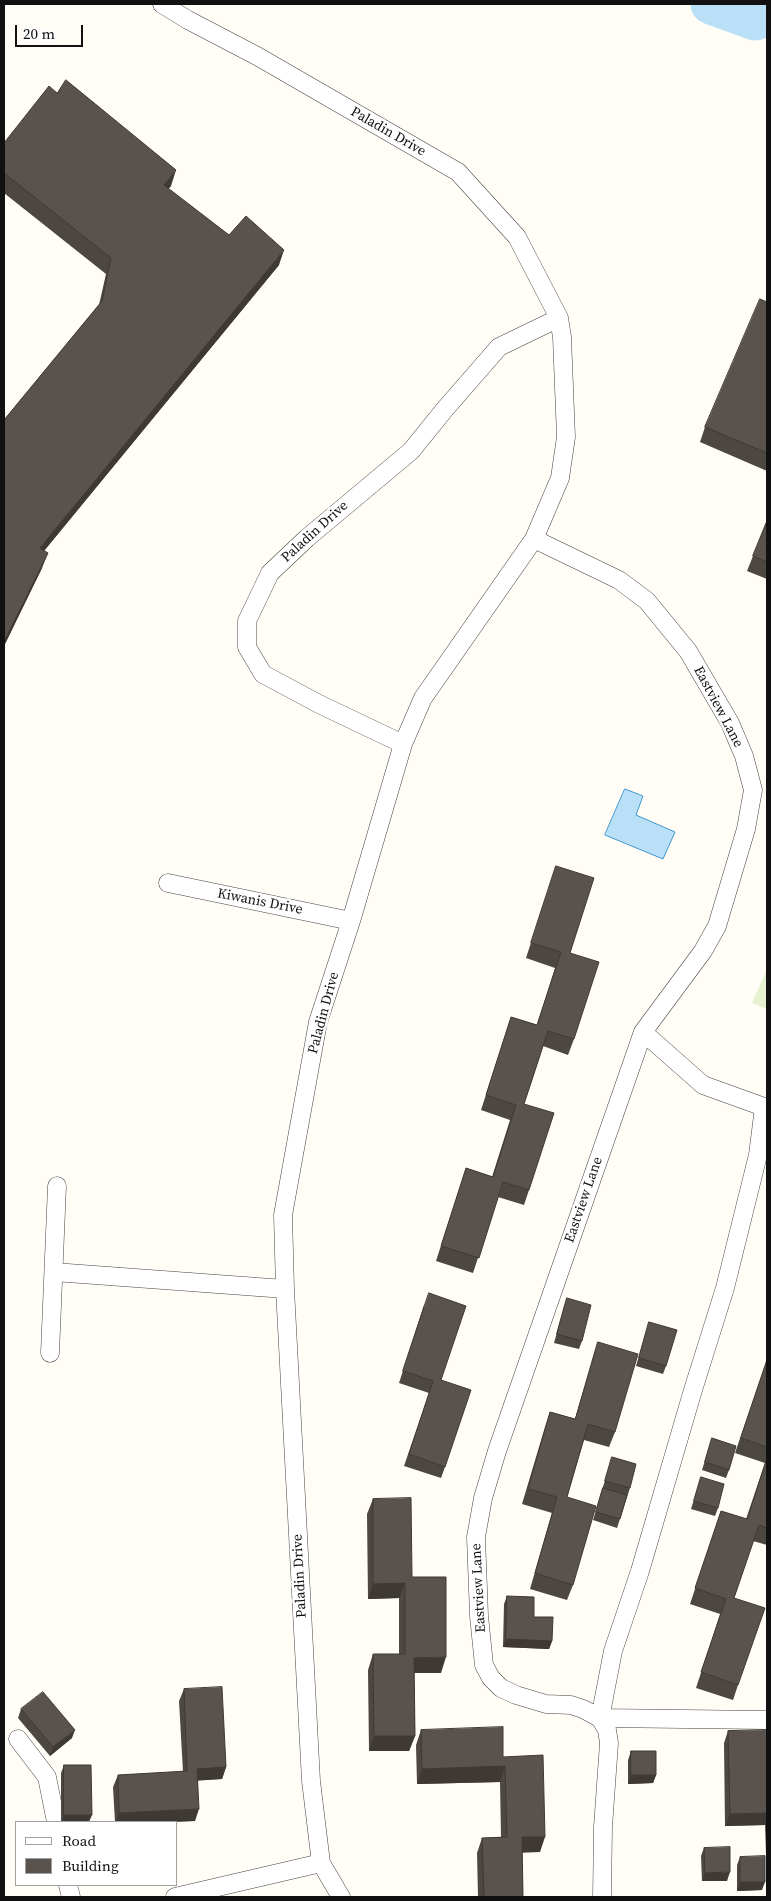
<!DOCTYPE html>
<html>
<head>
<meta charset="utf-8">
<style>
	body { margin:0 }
	#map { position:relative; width:771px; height:1901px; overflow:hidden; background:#fffdf5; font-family:"Source Serif 4",serif }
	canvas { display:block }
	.frame { position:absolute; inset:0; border:5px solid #111; pointer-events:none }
	.legend { position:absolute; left:15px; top:1821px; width:162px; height:65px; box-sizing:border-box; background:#fff; border:1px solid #a0a0a0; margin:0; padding:6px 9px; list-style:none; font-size:15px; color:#111 }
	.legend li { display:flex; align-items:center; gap:10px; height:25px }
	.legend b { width:25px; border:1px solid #a0a0a0 }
	.scale { position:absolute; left:15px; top:25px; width:68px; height:22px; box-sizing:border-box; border:2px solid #111; border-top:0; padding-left:6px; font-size:15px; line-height:18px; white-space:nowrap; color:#111; -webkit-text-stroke:4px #fff; paint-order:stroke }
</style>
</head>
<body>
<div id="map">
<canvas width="771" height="1901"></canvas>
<div class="frame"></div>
<ul class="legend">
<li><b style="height:6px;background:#fff"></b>Road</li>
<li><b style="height:14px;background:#5a524d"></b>Building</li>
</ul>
<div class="scale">20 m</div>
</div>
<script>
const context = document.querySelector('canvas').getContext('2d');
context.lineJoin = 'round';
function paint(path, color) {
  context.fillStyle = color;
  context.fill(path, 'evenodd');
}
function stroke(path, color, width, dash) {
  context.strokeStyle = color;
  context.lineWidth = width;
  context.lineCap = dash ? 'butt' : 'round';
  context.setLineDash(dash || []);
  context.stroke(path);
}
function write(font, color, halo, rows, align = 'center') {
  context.font = font + ' "Source Serif 4",serif';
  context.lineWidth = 5;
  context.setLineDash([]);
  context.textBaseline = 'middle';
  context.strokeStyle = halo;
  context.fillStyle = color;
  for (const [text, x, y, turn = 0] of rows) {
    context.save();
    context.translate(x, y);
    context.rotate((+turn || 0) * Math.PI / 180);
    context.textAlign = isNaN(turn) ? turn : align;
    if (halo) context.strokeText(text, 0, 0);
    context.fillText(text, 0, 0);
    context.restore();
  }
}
const pitch = new Path2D(`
	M 767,969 L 767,1009 L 752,1003 Z`);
const water = new Path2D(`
	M 625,789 L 643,796 L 636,815 L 675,832 L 663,859 L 605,835 Z`);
const river = new Path2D(`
	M 711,4 L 755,20 L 767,16`);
const street = new Path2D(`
	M 162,4 L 188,20 L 257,56 L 458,172 L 517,237 L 559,318 L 562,337 L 566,437 L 560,478 L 534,539 L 423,698 L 403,744 L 351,921 L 318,1022 L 283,1215 L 285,1289 L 311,1781 L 321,1863 L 341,1897
	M 534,539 L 619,580 L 647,601 L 656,612 L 688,651 L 730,723 L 744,756 L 753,790 L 746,829 L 717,926 L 703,951 L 643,1032 L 497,1451 L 483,1498 L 476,1537 L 479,1616 L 484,1665 L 491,1678 L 501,1688 L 516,1695 L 546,1704 L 571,1705 L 583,1709 L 600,1718 L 607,1730 L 609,1743 L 603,1827 L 602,1897
	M 403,744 L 319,704 L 263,674 L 247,647 L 247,621 L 270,573 L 307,538 L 411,451 L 445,409 L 499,347 L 559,318
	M 168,883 L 351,921
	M 643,1032 L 703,1085 L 764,1107 L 758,1155 L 725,1288 L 693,1390 L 640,1571 L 613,1651 L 600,1718 L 767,1720
	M 54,1272 L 285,1289
	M 50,1353 L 57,1186
	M 18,1739 L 47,1777 L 56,1822
	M 68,1885 L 71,1897
	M 175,1897 L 321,1863`);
const wall = new Path2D(`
	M 57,93 L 171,186 L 168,189 L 229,235 L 279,265 L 44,551 L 42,568 L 4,646 L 4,420 L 99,305 L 106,274 L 4,193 L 4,143 Z
	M 767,302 L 767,471 L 700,442 L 705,427 Z
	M 767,521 L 767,579 L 747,571 Z
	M 556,866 L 570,953 L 574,1039 L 568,1055 L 543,1046 L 524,1104 L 529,1190 L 524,1205 L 498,1197 L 473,1273 L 436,1261 L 466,1168 L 492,1177 L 510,1120 L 481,1110 L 511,1017 L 537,1025 L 555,968 L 526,958 Z
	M 567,1298 L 582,1341 L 579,1349 L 554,1343 L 564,1307 Z
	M 424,1305 L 441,1380 L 445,1467 L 441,1478 L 404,1466 L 429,1393 L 399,1383 Z
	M 649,1322 L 666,1366 L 663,1374 L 636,1366 Z
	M 598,1342 L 615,1432 L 609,1447 L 584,1440 L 567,1497 L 573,1585 L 567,1600 L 530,1589 L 552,1513 L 522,1504 L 545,1427 L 550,1412 L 575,1419 L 593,1358 Z
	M 767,1360 L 767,1545 L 753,1541 L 734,1598 L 738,1685 L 733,1700 L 696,1688 L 720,1614 L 690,1604 L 721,1511 L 746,1519 L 765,1463 L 735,1453 Z
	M 712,1438 L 729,1470 L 726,1478 L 702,1470 Z
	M 612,1457 L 630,1488 L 617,1528 L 593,1520 Z
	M 701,1477 L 718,1508 L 715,1516 L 691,1509 Z
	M 373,1499 L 412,1577 L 441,1673 L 414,1673 L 415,1736 L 409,1751 L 369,1751 L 368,1670 L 373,1654 L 399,1654 L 399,1598 L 368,1599 L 367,1514 Z
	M 507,1596 L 534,1617 L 552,1641 L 549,1649 L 503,1647 L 504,1604 Z
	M 184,1689 L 226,1767 L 222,1779 L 198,1780 L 195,1821 L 167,1822 L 115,1822 L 113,1787 L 118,1775 L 183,1772 L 179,1701 Z
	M 21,1709 L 72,1738 L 50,1756 L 18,1718 Z
	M 421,1730 L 503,1757 L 540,1852 L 522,1852 L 523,1897 L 478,1897 L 477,1853 L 482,1838 L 501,1837 L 500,1782 L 417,1784 L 416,1745 Z
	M 728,1731 L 767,1813 L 767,1853 L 766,1853 L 765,1825 L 725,1826 L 724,1743 Z
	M 631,1751 L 656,1775 L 653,1783 L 628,1784 L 628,1760 Z
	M 64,1765 L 89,1822 L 61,1822 L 61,1773 Z
	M 704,1848 L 727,1881 L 702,1881 L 701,1856 Z
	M 740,1857 L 762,1890 L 737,1891 L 737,1865 Z`);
const shadedWall = new Path2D(`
	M 176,170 L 171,186 L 158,200 L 164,185 Z
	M 284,250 L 279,265 L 34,563 L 40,548 Z
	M 48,553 L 42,568 L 4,646 L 4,642 Z
	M 405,1583 L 399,1598 L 368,1599 L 373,1584 Z
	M 506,1639 L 552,1641 L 549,1649 L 503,1647 Z
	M 446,1657 L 441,1673 L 409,1673 L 414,1658 Z
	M 75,1730 L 72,1738 L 50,1756 L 53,1747 Z
	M 374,1736 L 415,1736 L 409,1751 L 369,1751 Z
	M 505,1766 L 500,1782 L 417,1784 L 422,1769 Z
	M 226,1767 L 222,1779 L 193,1781 L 197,1769 Z
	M 631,1775 L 656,1775 L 653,1783 L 628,1784 Z
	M 199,1809 L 195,1821 L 167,1822 L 116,1822 L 119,1813 Z
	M 767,1813 L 767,1819 L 765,1825 L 725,1826 L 730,1814 Z
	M 64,1815 L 92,1815 L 89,1822 L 62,1822 Z
	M 522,1837 L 545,1837 L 540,1852 L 516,1853 Z
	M 730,1872 L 727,1881 L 702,1881 L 705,1873 Z
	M 740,1882 L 765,1882 L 762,1890 L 737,1891 Z`);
const building = new Path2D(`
	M 66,80 L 176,170 L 164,185 L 229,235 L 246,216 L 284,250 L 40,548 L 48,553 L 4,642 L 4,420 L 102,301 L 111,258 L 4,173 L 4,143 L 49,86 L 57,93 Z
	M 760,299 L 767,302 L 767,453 L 705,427 Z
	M 767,521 L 767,562 L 753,556 Z
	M 556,866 L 594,878 L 570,953 L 599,962 L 574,1039 L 548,1031 L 524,1104 L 554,1113 L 529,1190 L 503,1182 L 479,1258 L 441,1246 L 466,1168 L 493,1177 L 516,1105 L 486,1095 L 511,1017 L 537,1025 L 561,952 L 531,943 Z
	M 429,1293 L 466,1306 L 441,1380 L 471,1390 L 445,1467 L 409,1454 L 433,1381 L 403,1371 Z
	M 567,1298 L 591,1305 L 582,1341 L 557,1334 Z
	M 649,1322 L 677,1330 L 666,1366 L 639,1358 Z
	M 598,1342 L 638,1354 L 615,1432 L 588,1424 L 567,1497 L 596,1506 L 573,1585 L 535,1573 L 557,1497 L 528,1489 L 550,1412 L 575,1419 Z
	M 767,1360 L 767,1447 L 741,1438 Z
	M 712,1438 L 736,1446 L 729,1470 L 705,1462 Z
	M 612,1457 L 636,1464 L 630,1488 L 605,1481 Z
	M 767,1458 L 767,1528 L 759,1525 L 734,1598 L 765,1608 L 738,1685 L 701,1672 L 726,1599 L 695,1588 L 721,1511 L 747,1519 Z
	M 701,1477 L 724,1484 L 718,1508 L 694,1501 Z
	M 603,1488 L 627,1495 L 620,1519 L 596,1512 Z
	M 411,1498 L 412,1577 L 446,1577 L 446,1657 L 414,1658 L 415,1736 L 374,1736 L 373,1654 L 405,1654 L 405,1583 L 373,1584 L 373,1499 Z
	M 507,1596 L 534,1597 L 534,1617 L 553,1617 L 552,1641 L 506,1639 Z
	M 222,1687 L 226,1767 L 197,1769 L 199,1809 L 119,1813 L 118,1775 L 187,1771 L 184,1689 Z
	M 43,1692 L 75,1730 L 53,1747 L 21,1709 Z
	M 503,1727 L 503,1757 L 543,1755 L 545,1837 L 522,1837 L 523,1897 L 484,1897 L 482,1838 L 507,1837 L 505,1766 L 422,1769 L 421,1730 Z
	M 767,1730 L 767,1813 L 730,1814 L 728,1731 Z
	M 631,1751 L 656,1751 L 656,1775 L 631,1775 Z
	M 64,1765 L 91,1765 L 92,1815 L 64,1815 Z
	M 730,1847 L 730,1872 L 705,1873 L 704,1848 Z
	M 765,1856 L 765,1882 L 740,1882 L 740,1857 Z`);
const streetNames = [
	["Paladin Drive",388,132,30],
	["Paladin Drive",315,532,-42],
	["Eastview Lane",718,707,62],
	["Kiwanis Drive",260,902,11],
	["Paladin Drive",324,1013,-75],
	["Eastview Lane",584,1200,-71],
	["Paladin Drive",300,1576,-93],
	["Eastview Lane",479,1588,-93]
];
paint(pitch, '#e6f2cf');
paint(water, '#b9e0f7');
stroke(water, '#3f96cf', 1);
stroke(river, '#b9e0f7', 41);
stroke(street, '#444', 19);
stroke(street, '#fff', 18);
paint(wall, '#4d4742');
paint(shadedWall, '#3f3936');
paint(building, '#5a524d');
stroke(building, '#3f3936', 1);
write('14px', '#111', '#fff', streetNames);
</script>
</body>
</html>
